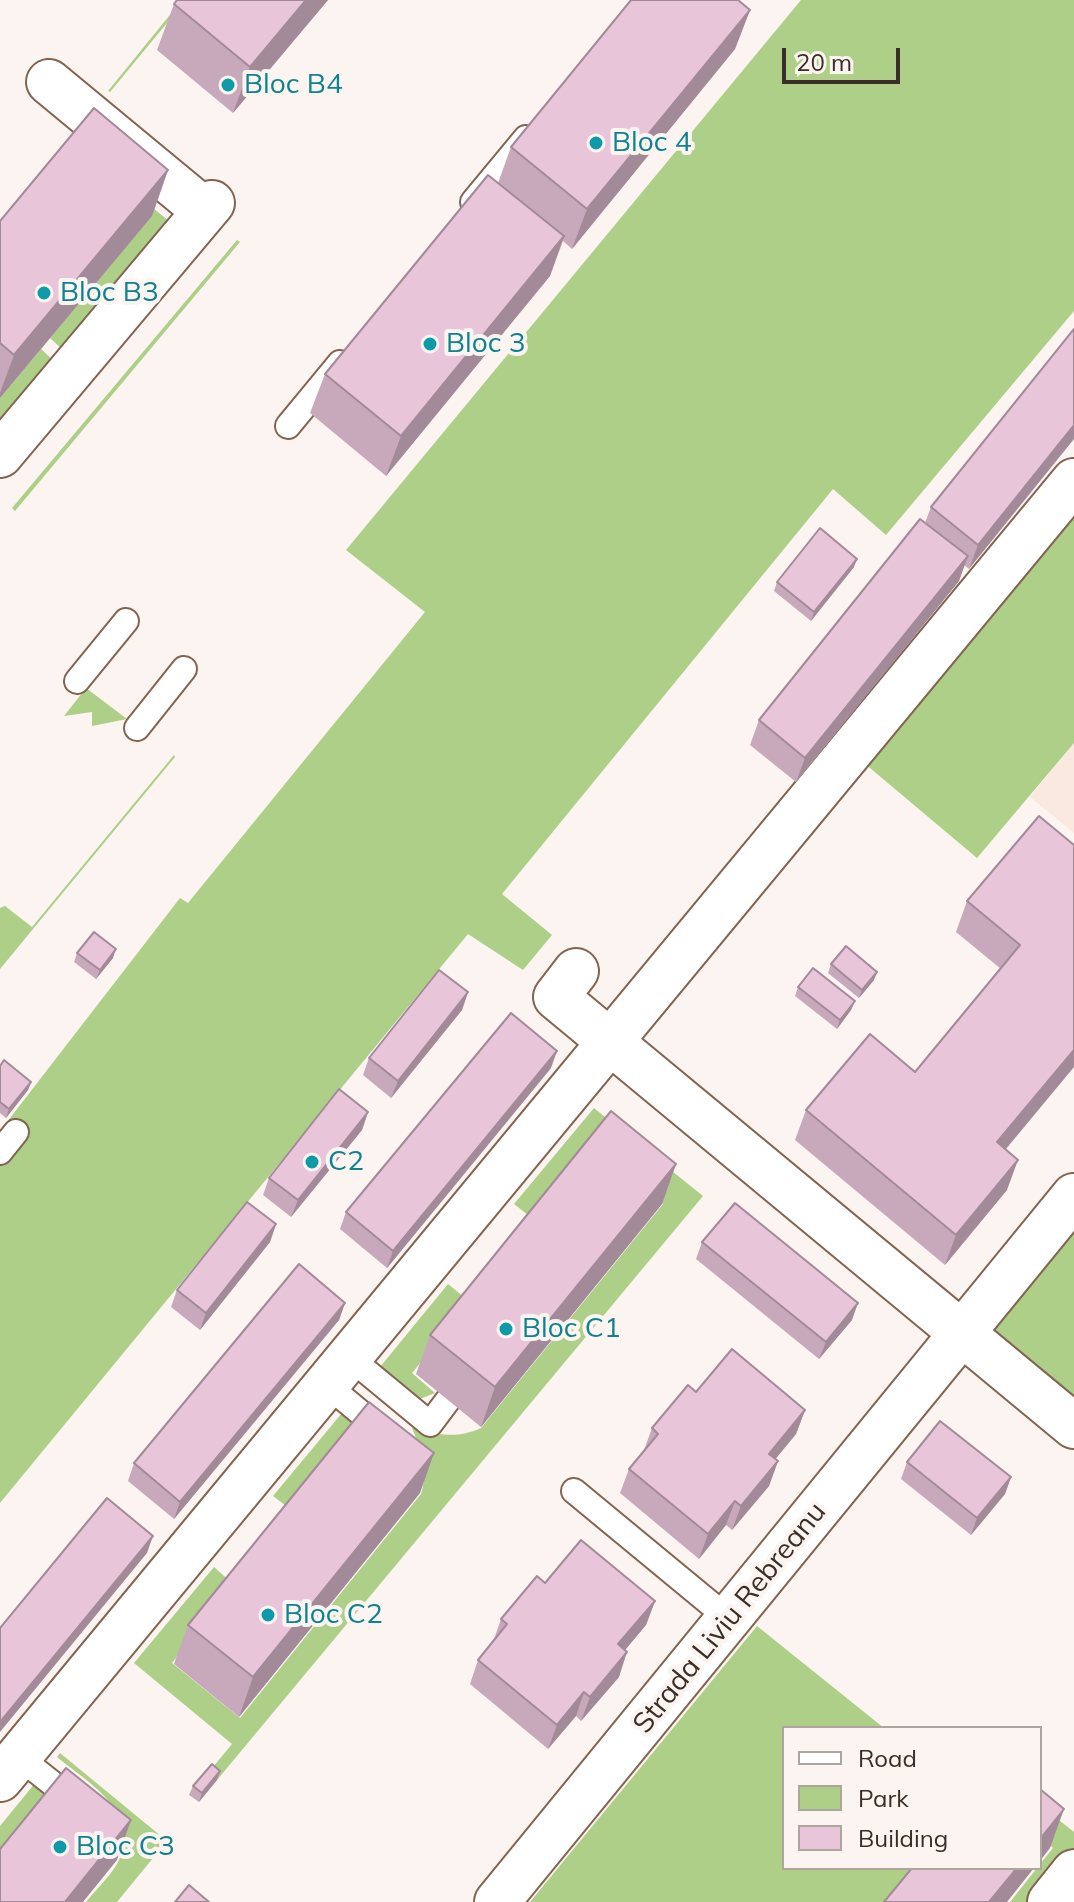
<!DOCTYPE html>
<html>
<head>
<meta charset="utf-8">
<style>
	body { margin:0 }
	#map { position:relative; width:1074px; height:1902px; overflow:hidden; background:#fbf4f0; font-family:Mulish,sans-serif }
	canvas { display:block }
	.legend { position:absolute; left:782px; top:1726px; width:260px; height:144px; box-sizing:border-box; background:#fbf4f0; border:2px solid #aea59f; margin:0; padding:10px 14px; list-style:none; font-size:24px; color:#3b2e26 }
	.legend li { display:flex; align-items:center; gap:16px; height:40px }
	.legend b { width:40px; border:2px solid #aea59f }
	.scale { position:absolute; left:782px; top:48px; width:118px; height:36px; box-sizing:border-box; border:4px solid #3b2e26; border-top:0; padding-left:10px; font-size:24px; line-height:28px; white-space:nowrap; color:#3b2e26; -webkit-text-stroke:6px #fbf4f0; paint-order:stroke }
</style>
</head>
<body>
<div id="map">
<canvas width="1074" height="1902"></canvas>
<ul class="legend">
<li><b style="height:10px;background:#fff"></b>Road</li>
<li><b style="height:22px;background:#adcf87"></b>Park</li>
<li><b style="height:22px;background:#e9c5d9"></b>Building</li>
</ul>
<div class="scale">20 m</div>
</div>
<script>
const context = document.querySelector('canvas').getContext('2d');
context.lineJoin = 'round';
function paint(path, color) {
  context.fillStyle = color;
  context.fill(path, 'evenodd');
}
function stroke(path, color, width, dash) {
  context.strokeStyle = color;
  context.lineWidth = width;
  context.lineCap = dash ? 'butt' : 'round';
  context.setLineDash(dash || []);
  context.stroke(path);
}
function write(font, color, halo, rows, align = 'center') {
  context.font = font + ' Mulish,sans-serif';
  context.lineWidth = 8;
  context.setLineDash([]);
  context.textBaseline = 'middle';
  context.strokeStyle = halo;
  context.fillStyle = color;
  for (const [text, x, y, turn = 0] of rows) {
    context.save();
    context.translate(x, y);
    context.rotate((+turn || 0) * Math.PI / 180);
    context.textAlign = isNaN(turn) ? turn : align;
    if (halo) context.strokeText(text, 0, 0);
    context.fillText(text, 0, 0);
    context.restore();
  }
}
const built = new Path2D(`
	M 1074,743 L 1074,833 L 1030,797 Z`);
const green = new Path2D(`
	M 182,0 L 186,0 L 110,92 L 108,91 Z
	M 801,0 L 1074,0 L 1074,311 L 886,535 L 833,489 L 502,894 L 552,935 L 523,970 L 468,934 L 0,1503 L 0,1131 L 180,898 L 188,903 L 425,612 L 346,550 Z
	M 71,140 L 170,222 L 62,349 L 50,338 L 151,216 Z
	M 237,240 L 240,242 L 15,511 L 12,508 Z
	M 41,349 L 53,360 L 0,423 L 0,398 Z
	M 1074,476 L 1074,743 L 977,858 L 845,747 Z
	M 86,688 L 127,719 L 92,726 L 92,712 L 64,716 Z
	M 174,755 L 175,757 L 0,969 L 0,908 L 5,906 L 32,927 Z
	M 594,1108 L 703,1196 L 217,1780 L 208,1773 L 232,1744 L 134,1663 L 214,1567 L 234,1585 L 172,1663 L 240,1718 L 421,1494 C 429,1469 422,1452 412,1428 C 437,1435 457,1439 481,1428 L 663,1204 L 597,1149 L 537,1222 L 514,1204 Z
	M 1074,1221 L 1074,1408 L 983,1332 Z
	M 448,1284 L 470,1302 L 412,1373 L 435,1393 L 420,1399 L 380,1367 Z
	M 342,1413 L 377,1442 L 294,1512 L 273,1496 Z
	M 757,1626 L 884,1728 L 784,1728 L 784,1868 L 927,1868 L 899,1902 L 530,1902 Z
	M 60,1753 L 167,1841 L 117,1902 L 86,1902 C 97,1888 113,1874 120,1858 C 142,1813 86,1781 57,1757 Z
	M 36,1782 L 67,1807 L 0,1867 L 0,1826 Z
	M 1040,1805 L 1074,1832 L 1074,1850 L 1032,1902 L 1010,1902 L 1037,1868 L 1040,1868 L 1040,1864 L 1053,1848 L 1040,1836 Z`);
const lane = new Path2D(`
	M 473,202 L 526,138
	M 288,426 L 340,363
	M 77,681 L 126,621
	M 137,728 L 184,669
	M 0,1152 L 16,1132
	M 349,1357 L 430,1424 L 448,1400
	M 326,1384 L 385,1433
	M 574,1491 L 729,1619
	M 19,1757 L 77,1803`);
const street = new Path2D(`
	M 49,82 L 205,211
	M 0,455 L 212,203
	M 576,971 L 556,997 L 1074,1426
	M 0,1779 L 1074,481
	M 497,1902 L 1074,1196
	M 1050,1902 L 1074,1872`);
const wall = new Path2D(`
	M 328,0 L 233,113 L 157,50 L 174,4 Z
	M 750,10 L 735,49 L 572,249 L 563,241 L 550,276 L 386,476 L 310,413 L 325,374 L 498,183 L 511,147 Z
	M 168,170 L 152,216 L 0,398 L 0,221 Z
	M 1074,329 L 969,569 L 964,565 L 959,581 L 796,782 L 750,745 L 759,720 L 925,523 L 931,507 Z
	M 854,567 L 811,621 L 774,591 L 777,582 Z
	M 1039,816 L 1006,1149 L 1007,1190 L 945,1265 L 795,1140 L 806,1110 L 915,1072 L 1001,969 L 956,932 L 967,901 Z
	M 77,953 L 113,958 L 96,979 L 74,962 Z
	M 831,964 L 874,980 L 859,998 L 828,973 Z
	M 798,987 L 855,1001 L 851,1010 L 837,1029 L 795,996 Z
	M 468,992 L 462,1010 L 391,1098 L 363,1075 L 369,1058 Z
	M 0,1066 L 31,1082 L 28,1090 L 6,1118 L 0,1113 Z
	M 551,1068 L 387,1268 L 340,1229 L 346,1212 Z
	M 368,1112 L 362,1130 L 291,1217 L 263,1195 L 269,1178 Z
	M 676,1164 L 662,1204 L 481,1427 L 416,1374 L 430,1335 Z
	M 276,1224 L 270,1242 L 200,1330 L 171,1307 L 177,1290 Z
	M 702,1242 L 852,1320 L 819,1359 L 696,1259 Z
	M 345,1303 L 339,1320 L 174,1519 L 128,1481 L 134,1463 Z
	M 805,1410 L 796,1434 L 775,1459 L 778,1461 L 769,1486 L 732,1530 L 726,1525 L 699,1559 L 620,1493 L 629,1469 L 644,1450 L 652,1428 Z
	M 907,1462 L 1011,1477 L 1005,1494 L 971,1535 L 901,1479 Z
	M 420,1493 L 239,1717 L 174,1664 L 188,1625 Z
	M 655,1601 L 646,1625 L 625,1650 L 619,1677 L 581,1721 L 576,1716 L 548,1749 L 470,1684 L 478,1660 L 493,1642 L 501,1619 Z
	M 217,1780 L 199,1802 L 189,1795 L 193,1786 Z`);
const shadedWall = new Path2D(`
	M 306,0 L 328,0 L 233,113 L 250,67 Z
	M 750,10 L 735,49 L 572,249 L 587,209 Z
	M 168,170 L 152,216 L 0,398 L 0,393 L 14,355 Z
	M 564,236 L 550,276 L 386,476 L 401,436 Z
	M 1074,425 L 1074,439 L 969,569 L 978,545 Z
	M 968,556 L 959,581 L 796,782 L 805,758 Z
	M 857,559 L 854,567 L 811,621 L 814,612 Z
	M 116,949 L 113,958 L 96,979 L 100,970 Z
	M 877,972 L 874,980 L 859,998 L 862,990 Z
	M 468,992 L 462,1010 L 391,1098 L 398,1081 Z
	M 855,1001 L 851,1010 L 837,1029 L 840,1020 Z
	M 1074,1050 L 1074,1067 L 986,1173 L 997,1142 Z
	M 557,1051 L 551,1068 L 387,1268 L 393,1251 Z
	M 31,1082 L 28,1090 L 6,1118 L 9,1109 Z
	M 368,1112 L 362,1130 L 291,1217 L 298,1200 Z
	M 1018,1160 L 1007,1190 L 945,1265 L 956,1235 Z
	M 676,1164 L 662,1204 L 481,1427 L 495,1387 Z
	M 276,1224 L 270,1242 L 200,1330 L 206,1313 Z
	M 345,1303 L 339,1320 L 174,1519 L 180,1502 Z
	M 858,1303 L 852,1320 L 819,1359 L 826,1342 Z
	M 805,1410 L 796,1434 L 760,1478 L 769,1454 Z
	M 434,1453 L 420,1493 L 239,1717 L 253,1677 Z
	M 778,1461 L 769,1486 L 732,1530 L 741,1506 Z
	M 1011,1477 L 1005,1494 L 971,1535 L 977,1518 Z
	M 735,1501 L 726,1525 L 699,1559 L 708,1534 Z
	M 153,1536 L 147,1553 L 0,1732 L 0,1722 Z
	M 655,1601 L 646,1625 L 609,1669 L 618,1644 Z
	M 627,1652 L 619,1677 L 581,1721 L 590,1697 Z
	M 584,1692 L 576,1716 L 548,1749 L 557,1725 Z
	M 220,1771 L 217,1780 L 199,1802 L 202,1793 Z
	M 1064,1809 L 1050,1848 L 1040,1861 L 1040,1839 Z
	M 131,1820 L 117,1860 L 83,1902 L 65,1902 Z
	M 1017,1868 L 1034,1868 L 1007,1902 L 989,1902 Z`);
const building = new Path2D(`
	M 177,0 L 306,0 L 250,67 L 174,4 Z
	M 631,0 L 738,0 L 750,10 L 587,209 L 511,147 Z
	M 94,108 L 168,170 L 14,355 L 0,343 L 0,221 Z
	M 488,175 L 564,236 L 401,436 L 325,374 Z
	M 1074,329 L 1074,425 L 978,545 L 931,507 Z
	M 920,519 L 968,556 L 805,758 L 759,720 Z
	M 820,528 L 857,559 L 814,612 L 777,582 Z
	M 1039,816 L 1074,845 L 1074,1050 L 997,1142 L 1018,1160 L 956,1235 L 806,1110 L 870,1034 L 915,1072 L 1020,945 L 967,901 Z
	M 94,932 L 116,949 L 100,970 L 77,953 Z
	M 846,946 L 877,972 L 862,990 L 831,964 Z
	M 813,968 L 855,1001 L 840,1020 L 798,987 Z
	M 439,970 L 468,992 L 398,1081 L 369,1058 Z
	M 511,1013 L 557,1051 L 393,1251 L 346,1212 Z
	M 4,1060 L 31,1082 L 9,1109 L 0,1102 L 0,1066 Z
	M 339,1089 L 368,1112 L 298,1200 L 269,1178 Z
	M 611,1111 L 676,1164 L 495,1387 L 430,1335 Z
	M 247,1202 L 276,1224 L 206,1313 L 177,1290 Z
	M 735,1203 L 858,1303 L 826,1342 L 702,1242 Z
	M 299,1264 L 345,1303 L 180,1502 L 134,1463 Z
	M 732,1349 L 805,1410 L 769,1454 L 778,1461 L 741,1506 L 735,1501 L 708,1534 L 629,1469 L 658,1434 L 652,1428 L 688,1385 L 696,1392 Z
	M 369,1402 L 434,1453 L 253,1677 L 188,1625 Z
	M 940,1421 L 1011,1477 L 977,1518 L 907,1462 Z
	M 107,1498 L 153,1536 L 0,1722 L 0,1628 Z
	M 581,1540 L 655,1601 L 618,1644 L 627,1652 L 590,1697 L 584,1692 L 557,1725 L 478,1660 L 507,1624 L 501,1619 L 537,1576 L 545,1583 Z
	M 212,1764 L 220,1771 L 202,1793 L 193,1786 Z
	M 66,1768 L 131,1820 L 65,1902 L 0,1902 L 0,1849 Z
	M 1040,1789 L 1064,1809 L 1040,1839 Z
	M 912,1868 L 1017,1868 L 989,1902 L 884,1902 Z
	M 189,1885 L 209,1902 L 175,1902 Z`);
const markers = [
	[228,85,8,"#0f9aa8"],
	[596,143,8,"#0f9aa8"],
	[44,293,8,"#0f9aa8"],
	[430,344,8,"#0f9aa8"],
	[312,1162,8,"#0f9aa8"],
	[506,1329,8,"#0f9aa8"],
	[268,1615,8,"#0f9aa8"],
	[60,1847,8,"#0f9aa8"]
];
const cultureNames = [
	["Bloc B4",244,85],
	["Bloc 4",612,143],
	["Bloc B3",60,293],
	["Bloc 3",446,344],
	["C2",328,1162],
	["Bloc C1",522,1329],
	["Bloc C2",284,1615],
	["Bloc C3",76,1847]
];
const streetNames = [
	["Strada Liviu Rebreanu",730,1618,-51]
];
paint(built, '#fae9de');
paint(green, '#adcf87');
stroke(lane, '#826451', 28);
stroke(street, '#826451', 48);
stroke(lane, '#fff', 24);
stroke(street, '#fff', 44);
paint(wall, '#c8a9bb');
paint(shadedWall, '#a38a98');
paint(building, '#e9c5d9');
stroke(building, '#a38a98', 2);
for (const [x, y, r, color] of markers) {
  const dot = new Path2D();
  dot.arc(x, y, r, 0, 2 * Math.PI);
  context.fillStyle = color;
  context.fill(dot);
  stroke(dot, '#fbf4f0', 3);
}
write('28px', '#0d838f', '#fbf4f0', cultureNames, 'left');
write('28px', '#3b2e26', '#fbf4f0', streetNames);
</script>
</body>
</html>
